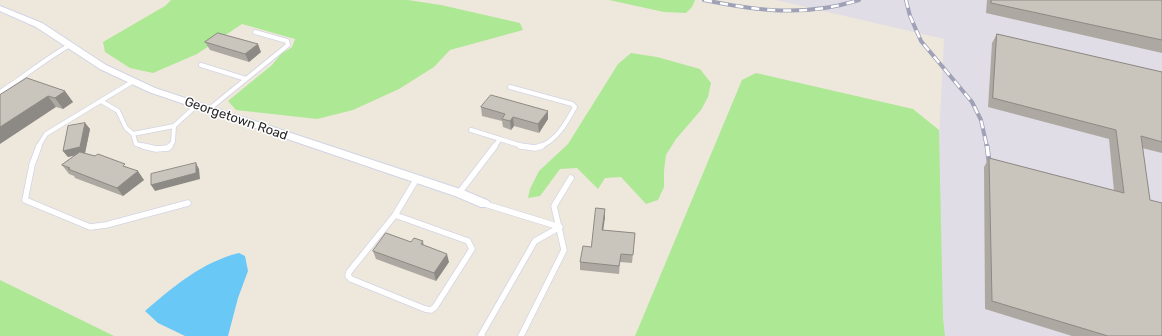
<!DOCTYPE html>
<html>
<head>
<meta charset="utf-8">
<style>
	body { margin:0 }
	canvas { display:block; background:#eee7dc }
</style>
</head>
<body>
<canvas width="1162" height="336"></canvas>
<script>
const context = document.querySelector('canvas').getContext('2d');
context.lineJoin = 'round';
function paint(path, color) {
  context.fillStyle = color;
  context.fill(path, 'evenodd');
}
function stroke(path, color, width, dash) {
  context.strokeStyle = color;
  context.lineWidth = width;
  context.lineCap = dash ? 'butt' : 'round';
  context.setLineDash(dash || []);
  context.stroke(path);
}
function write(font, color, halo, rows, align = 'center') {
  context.font = font + ' Rubik,sans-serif';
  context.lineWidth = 3;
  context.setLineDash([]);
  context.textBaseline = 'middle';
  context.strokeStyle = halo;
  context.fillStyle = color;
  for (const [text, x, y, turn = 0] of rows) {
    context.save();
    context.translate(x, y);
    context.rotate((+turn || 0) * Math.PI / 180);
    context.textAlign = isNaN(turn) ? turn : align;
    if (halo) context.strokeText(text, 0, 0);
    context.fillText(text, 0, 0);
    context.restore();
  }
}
const industrial = new Path2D(`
	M 776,0 L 1162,0 L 1162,336 L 929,336 L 944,39 Z`);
const green = new Path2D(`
	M 171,0 L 408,0 L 441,5 L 520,23 L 523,30 L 450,50 L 434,67 L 399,89 L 353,110 L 317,119 L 236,110 L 228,101 L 272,65 L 281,54 L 292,47 L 295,39 L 242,24 L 197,54 L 153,73 L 130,68 L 105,52 L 103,42 L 165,6 Z
	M 609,0 L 695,0 L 692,7 L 686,13 L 664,12 Z
	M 631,53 L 657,57 L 700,69 L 711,83 L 708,97 L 701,110 L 676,139 L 666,155 L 664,171 L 664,187 L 658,200 L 646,204 L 621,177 L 605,178 L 598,189 L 577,168 L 560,169 L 540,196 L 528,198 L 530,189 L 539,171 L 568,144 L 618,64 Z
	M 756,73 L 913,109 L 939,130 L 943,318 L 945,336 L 635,336 L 742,80 Z
	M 0,280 L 114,336 L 0,336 Z`);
const water = new Path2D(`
	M 239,253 L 245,256 L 248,271 L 238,298 L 228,336 L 185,336 L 158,323 L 145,311 C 173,287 202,262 239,253 Z`);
const laneFar1 = new Path2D(`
	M 201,65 L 246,79
	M 510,87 L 572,104 L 575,107 C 567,122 556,142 538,147
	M 0,92 C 24,77 45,59 70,45
	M 101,101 L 118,111 L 126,128 L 133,134 L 174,126 L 196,106
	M 208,110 L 288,45 L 287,41 L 255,32
	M 471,130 L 500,139
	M 133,134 L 136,144 L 147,147
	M 38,147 L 46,134 L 132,82
	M 169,147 L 173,142 L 174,126
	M 494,147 L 500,139 L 525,147`);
const lane = new Path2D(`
	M 39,146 L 32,165 L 25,200 L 90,227 L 106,225 L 188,203
	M 143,146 L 156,149 L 168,148 L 170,146
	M 520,146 L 535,148 L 542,146
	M 459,193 L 495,146
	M 485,204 L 560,227
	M 395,215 L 468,241 L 472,249 L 435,307 L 431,310 L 425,309 L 351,279 L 348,276 L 349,272 Z
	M 395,215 L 416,180
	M 482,336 L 481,335 L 535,241 L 560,227
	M 521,336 L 564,250 L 554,206 L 571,178`);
const street = new Path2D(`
	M 0,6 L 42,23 L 106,65 L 155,88 L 463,190 L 489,201 L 490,204 L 489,207 L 481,207 L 455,196 L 149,92 L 100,69 L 36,27 L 0,11 Z`);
const railFar1 = new Path2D(`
	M 704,0 C 758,11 805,17 859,0
	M 906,0 L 910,16 L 921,41 L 972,102 L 981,120 L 987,147`);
const rail = new Path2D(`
	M 987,146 L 990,169`);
const wall = new Path2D(`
	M 987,0 L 1162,0 L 1162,53 L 986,13 Z
	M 997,34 L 1162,72 L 1162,153 L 1142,148 L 1162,336 L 1072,336 L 985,309 L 984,167 L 989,158 L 1114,191 L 1109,139 L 988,107 L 992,43 Z
	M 205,42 L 261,52 L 249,62 L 210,50 Z
	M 27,78 L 73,102 L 63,109 L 56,107 Z
	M 481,107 L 548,119 L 539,133 L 514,126 L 511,130 L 503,127 L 502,121 L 482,116 Z
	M 85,123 L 90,129 L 85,153 L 127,167 L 144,180 L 123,196 L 75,178 L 74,176 L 69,174 L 62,165 L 75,155 L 68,157 L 63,151 Z
	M 605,209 L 603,230 L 635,233 L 632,263 L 620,262 L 619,274 L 580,270 L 580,262 L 591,247 Z
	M 423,241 L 424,246 L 449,262 L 436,281 L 376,259 L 373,251 L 411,242 Z`);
const shadedWall = new Path2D(`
	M 258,44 L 261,52 L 249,62 L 245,54 Z
	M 65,91 L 73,102 L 63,109 L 55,98 Z
	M 48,96 L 56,107 L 0,144 L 0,127 Z
	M 548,111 L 548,119 L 539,133 L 538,124 Z
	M 513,117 L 514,126 L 511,130 L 510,121 Z
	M 85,123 L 90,129 L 85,153 L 68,157 L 63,151 Z
	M 196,163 L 199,169 L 200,179 L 155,191 L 151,185 Z
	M 138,171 L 144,180 L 123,196 L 117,188 Z
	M 605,209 L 605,218 L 602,238 L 602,230 Z
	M 447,254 L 449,262 L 436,281 L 434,273 Z`);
const building = new Path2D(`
	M 992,0 L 1162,0 L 1162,40 L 991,3 Z
	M 218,33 L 258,44 L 245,54 L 205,42 Z
	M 997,34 L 1162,72 L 1162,142 L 1141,136 L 1150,200 L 1162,203 L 1162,336 L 1108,336 L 992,301 L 989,158 L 1124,193 L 1116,130 L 993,98 Z
	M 27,78 L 65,91 L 55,98 L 48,96 L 0,127 L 0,95 Z
	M 491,95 L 548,111 L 538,124 L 513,117 L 510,121 L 502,119 L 505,114 L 481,107 Z
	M 85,123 L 80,147 L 63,151 L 68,126 Z
	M 80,152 L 95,156 L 98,154 L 125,164 L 123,166 L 138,171 L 117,188 L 68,169 L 70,168 L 62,165 Z
	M 196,163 L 196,173 L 151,185 L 151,174 Z
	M 596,208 L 605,209 L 602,230 L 635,233 L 633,255 L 621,254 L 619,266 L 580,262 L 583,246 L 591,247 Z
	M 386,233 L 411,242 L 414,238 L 423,241 L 421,244 L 447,254 L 434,273 L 373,251 Z`);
const streetNames = [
	["Georgetown Road",236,119,19]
];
paint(industrial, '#e0dde6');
paint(green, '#ade895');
paint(water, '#69c8f6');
stroke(laneFar1, '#d2d4e5', 5.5);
stroke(lane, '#d2d4e5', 7);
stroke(street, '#d2d4e5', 2);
stroke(laneFar1, '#fff', 4);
stroke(lane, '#fff', 5.5);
paint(street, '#fff');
stroke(railFar1, '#9fa1b7', 4);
stroke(rail, '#9fa1b7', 5);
stroke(railFar1, '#fff', 2.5, [8]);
stroke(rail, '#fff', 3.5, [10]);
paint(wall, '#ada9a2');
paint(shadedWall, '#8d8984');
paint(building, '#c9c4bc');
stroke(building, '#8d8984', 1);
write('13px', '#2b2b2b', '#fff', streetNames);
</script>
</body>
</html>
